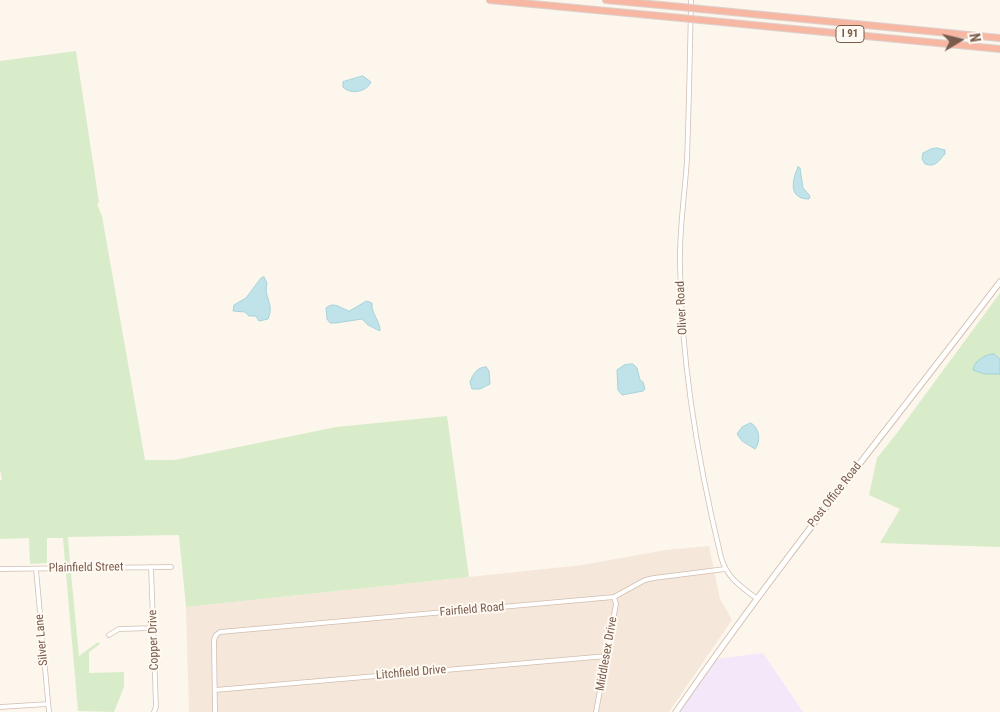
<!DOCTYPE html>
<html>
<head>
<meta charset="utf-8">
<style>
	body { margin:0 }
	#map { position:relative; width:1000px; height:712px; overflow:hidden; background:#fdf6ec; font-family:"Roboto Condensed",sans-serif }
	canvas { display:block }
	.north { position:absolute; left:935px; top:15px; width:50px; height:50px; -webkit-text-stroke:4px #fffaf3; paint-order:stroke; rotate:81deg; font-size:14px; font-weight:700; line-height:20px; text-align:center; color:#7a5c4d }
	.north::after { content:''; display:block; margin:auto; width:18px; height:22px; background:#7a5c4d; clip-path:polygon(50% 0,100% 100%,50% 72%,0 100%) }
</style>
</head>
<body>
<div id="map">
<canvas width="1000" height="712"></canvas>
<div class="north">N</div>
</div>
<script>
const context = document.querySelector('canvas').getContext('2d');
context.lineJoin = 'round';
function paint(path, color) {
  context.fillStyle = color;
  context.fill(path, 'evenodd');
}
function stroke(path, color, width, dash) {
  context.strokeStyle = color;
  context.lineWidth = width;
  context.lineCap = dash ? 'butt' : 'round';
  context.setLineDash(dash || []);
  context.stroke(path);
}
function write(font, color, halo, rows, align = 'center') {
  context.font = font + ' "Roboto Condensed",sans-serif';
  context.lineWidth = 4;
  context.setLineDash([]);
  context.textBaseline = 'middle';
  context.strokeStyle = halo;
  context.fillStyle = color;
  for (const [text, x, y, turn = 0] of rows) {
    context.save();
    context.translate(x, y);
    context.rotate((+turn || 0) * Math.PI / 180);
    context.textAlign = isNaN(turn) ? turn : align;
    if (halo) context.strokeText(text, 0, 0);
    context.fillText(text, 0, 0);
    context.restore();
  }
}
const residential = new Path2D(`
	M 709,546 L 720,599 L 732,620 L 669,712 L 189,712 L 186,607 L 582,565 L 666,550 Z`);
const education = new Path2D(`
	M 763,653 L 803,712 L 677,712 L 715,659 Z`);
const green = new Path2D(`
	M 76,51 L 99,202 L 97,204 L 102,216 L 145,460 L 175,460 L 336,427 L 447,416 L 469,577 L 186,607 L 179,535 L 68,537 L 70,563 L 65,563 L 63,538 L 47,538 L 47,563 L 30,564 L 29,538 L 0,539 L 0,481 L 2,479 L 0,470 L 0,61 Z
	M 1000,293 L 1000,547 L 880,543 L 900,509 L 869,495 L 877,458 L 897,433 Z
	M 66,573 L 71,573 L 79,656 L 98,642 L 100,644 L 89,652 L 89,673 L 124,672 L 124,687 L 114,712 L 78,711 Z`);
const water = new Path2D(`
	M 363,76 L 371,82 C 367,92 350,95 343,87 L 343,82 Z
	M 937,148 L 945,150 L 945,154 C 939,160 936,168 925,164 L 922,159 L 923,153 L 931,149 Z
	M 798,167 L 800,168 L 803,188 L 810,196 L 809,199 C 788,199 792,180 798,167 Z
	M 264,277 L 267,283 C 263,297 275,304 268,319 L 259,321 L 256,316 L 249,316 L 245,312 L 233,311 L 234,305 L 246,298 L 261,278 Z
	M 367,301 L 372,303 C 371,314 380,320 380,331 L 368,325 L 362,319 L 336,323 L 330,323 L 327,319 L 326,308 C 334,301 340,308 349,311 Z
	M 994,354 L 1000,359 L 1000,374 L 984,374 L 973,370 C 974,361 985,354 994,354 Z
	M 633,364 L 637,368 L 640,380 L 643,382 L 645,389 L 643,391 L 622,395 L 618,390 L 617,370 L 624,365 Z
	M 486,367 L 489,371 L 490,384 L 480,389 L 472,389 L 470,382 C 473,374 477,367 486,367 Z
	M 751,423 C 760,428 761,442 755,449 L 742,441 L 737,434 L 742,427 Z`);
const street = new Path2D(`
	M 691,0 C 690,53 689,106 687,159 C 685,194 679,229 680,265 C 681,363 698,462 721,557 C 727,578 740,586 756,598
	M 151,567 L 156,707 L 154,712
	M 0,569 L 171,567
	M 36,569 L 49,712
	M 109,635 L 119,629 L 154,628
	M 215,690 L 607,656
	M 0,707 L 48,704
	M 215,712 L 214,640 L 216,635 L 220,632 L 614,597 L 645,580 L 654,578 L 725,569
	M 596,712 L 616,604 L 614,597`);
const secondary = new Path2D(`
	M 676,712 C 778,564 891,425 1000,282`);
const highway = new Path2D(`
	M 490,0 L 681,18
	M 606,0 L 682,7
	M 701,9 L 1000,38
	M 701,20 L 1000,49`);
const highwayBridge = new Path2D(`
	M 682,7 L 701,9
	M 681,18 L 701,20`);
const shields = [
	[850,34,28]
];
const shieldNames = [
	["I 91",850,34]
];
const streetNames = [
	["Oliver Road",682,308,-93],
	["Post Office Road",835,495,-52],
	["Plainfield Street",86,568,-1],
	["Fairfield Road",472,610,-5],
	["Silver Lane",42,640,-95],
	["Copper Drive",154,640,-92],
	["Middlesex Drive",607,654,-80],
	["Litchfield Drive",411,673,-5]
];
paint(residential, '#f5e8da');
paint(education, '#f3e8fa');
paint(green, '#d8ecc9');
paint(water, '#bfe3e8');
stroke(water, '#a5d3da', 1);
stroke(street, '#d1beb0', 5.5);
stroke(secondary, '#d6c0b0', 7);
stroke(highway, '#dad1cd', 8);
stroke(street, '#fff', 4);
stroke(secondary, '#fff', 5);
stroke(highway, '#f7b7a3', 6);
stroke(highwayBridge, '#dad1cd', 8, []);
stroke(highwayBridge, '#f7b7a3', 6);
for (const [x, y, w] of shields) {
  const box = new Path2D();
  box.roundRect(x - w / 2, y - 8.5, w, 17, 4);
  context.fillStyle = '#fffaf3';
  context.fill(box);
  stroke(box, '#7a5c4d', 1);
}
write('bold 11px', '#7a5c4d', null, shieldNames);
write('12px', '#7a5c4d', '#fffaf3', streetNames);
</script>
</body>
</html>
